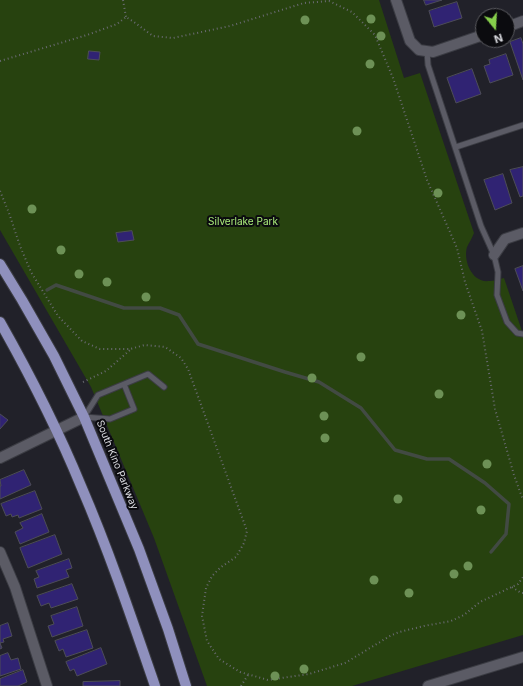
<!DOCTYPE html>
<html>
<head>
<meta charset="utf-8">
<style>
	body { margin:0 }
	#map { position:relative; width:523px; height:686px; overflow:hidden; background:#212129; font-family:Inter,sans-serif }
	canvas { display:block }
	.north { position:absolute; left:475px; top:8px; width:40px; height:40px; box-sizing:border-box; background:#0b0b0f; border:1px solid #5d5d62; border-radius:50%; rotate:162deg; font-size:11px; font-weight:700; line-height:16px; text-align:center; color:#d8d9de }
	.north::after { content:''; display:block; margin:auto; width:14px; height:18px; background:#86cf4b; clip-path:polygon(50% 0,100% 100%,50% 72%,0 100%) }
</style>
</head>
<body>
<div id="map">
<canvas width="523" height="686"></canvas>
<div class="north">N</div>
</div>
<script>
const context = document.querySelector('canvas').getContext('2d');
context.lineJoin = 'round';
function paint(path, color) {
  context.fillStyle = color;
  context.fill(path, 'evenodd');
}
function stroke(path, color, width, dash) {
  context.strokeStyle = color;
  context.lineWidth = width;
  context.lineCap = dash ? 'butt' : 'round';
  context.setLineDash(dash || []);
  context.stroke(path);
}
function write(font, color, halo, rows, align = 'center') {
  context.font = font + ' Inter,sans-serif';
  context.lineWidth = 4;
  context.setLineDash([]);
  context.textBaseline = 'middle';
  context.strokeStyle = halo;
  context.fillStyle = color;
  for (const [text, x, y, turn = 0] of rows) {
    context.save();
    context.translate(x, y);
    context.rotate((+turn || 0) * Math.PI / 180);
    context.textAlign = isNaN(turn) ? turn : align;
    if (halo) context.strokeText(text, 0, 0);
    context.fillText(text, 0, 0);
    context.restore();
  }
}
const green = new Path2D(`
	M 0,0 L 379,0 L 404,78 L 420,73 L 474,233 C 472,238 469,243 467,247 C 463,261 472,283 489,281 C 494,281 499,279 504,278 L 523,334 L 523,635 L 352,686 L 207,686 L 154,538 L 91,387 L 0,230 Z`);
const stream = new Path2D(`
	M 47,290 L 56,285 L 124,308 L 160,308 L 179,315 L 198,344 L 285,372 L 319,382 L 361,408 L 395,450 L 427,459 L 449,459 L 485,483 L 509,504 L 506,534 L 491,552`);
const building = new Path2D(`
	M 424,0 L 442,0 L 426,5 Z
	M 457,2 L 462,18 L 434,27 L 429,11 Z
	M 521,38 L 523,44 L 523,80 L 510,42 Z
	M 89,51 L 100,52 L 99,60 L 88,59 Z
	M 506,54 L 513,75 L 490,83 L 484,66 L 490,64 L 489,60 Z
	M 472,69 L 481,94 L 456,103 L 447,78 Z
	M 523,167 L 523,196 L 520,197 L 510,170 Z
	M 503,174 L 512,203 L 495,210 L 484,180 Z
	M 132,231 L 134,240 L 118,242 L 116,233 Z
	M 523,266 L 523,291 L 515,269 Z
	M 0,414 L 8,420 L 0,429 Z
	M 24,470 L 31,485 L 0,499 L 0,486 L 1,486 L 0,480 Z
	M 35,491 L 42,509 L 19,518 L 18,515 L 12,517 L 11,514 L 6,516 L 1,504 Z
	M 42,514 L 49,532 L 20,544 L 15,532 L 23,528 L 20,523 Z
	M 55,535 L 62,554 L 28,568 L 20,548 Z
	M 69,559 L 72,568 L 66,570 L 69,577 L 37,588 L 34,579 L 39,577 L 36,571 Z
	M 72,584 L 78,599 L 51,608 L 49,603 L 41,606 L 37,596 Z
	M 77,607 L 83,626 L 52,637 L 48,626 L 54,624 L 51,616 Z
	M 8,623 L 12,636 L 3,639 L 4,642 L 0,643 L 2,648 L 0,649 L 0,626 Z
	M 87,630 L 93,648 L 66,657 L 63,649 L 59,651 L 55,641 Z
	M 101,648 L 107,664 L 77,676 L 74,669 L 70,671 L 66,662 Z
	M 8,653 L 11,660 L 18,658 L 21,669 L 0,676 L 0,656 Z
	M 23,670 L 27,682 L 18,686 L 0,686 L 0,679 Z
	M 120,681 L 120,686 L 83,686 L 83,682 Z`);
const path = new Path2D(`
	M 123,0 L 126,17
	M 0,61 L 87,35 L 117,24 L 126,17 L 134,22 L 153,36 L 173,38 L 230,26 L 304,3 L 329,1 L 352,12 L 375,35 L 393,78 L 427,180 L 457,248 L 465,282 L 482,331 L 495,409 L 514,475 L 523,500
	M 0,191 L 9,213 L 20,246 L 31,272 L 58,316 L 82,341 L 100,349 L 130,349 L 145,345 L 165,347 L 181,358 L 188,369 L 247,531 L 244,543 L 236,557 L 221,567 L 212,576 L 206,588 L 202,616 L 207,641 L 219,659 L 240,672 L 268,680 L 309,674 L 345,663 L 390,636 L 399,632 L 424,626 L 451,621 L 464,615 L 480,602 L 518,584 L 523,577
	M 83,382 L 106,371 L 130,350
	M 512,587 L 521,593 L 523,593
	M 241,686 L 248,675`);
const service = new Path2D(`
	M 427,51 L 428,65 L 481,226 L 494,255 L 498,272 L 497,295 L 507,322 L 517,333 L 523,334
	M 456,147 L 523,125
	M 124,384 L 134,409 L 110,419 L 84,417 L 98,395 L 148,374 L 164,387`);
const minor = new Path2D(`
	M 396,0 L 410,41 L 419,50 L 433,52 L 483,35
	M 507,27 L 523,21
	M 494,255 L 505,239 L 523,233
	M 0,458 L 84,417
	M 0,552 L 15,587 L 47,686`);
const tertiary = new Path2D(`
	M 428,686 L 523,657`);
const primary = new Path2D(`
	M 0,264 L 22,300 L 54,356 L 84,417 L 139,549 L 168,629 L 186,686
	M 0,322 C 30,375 58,430 81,486 C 109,551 132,619 155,686`);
const trees = [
	[371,19],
	[305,20],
	[381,36],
	[370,64],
	[357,131],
	[438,193],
	[32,209],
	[61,250],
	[79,274],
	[107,282],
	[146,297],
	[461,315],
	[361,357],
	[312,378],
	[439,394],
	[324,416],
	[325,438],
	[487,464],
	[398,499],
	[481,510],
	[468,566],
	[454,574],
	[374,580],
	[409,593],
	[304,669],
	[275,676]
];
const parkNames = [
	["Silverlake Park",243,222]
];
const streetNames = [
	["South Kino Parkway",117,465,68]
];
paint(green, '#27420f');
stroke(stream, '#424a43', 3.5);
paint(building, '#302373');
stroke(building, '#4d4d57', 1);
stroke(service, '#3b3c43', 7);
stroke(minor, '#3b3c43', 12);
stroke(tertiary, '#3b3c43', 12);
stroke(primary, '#3b3c43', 12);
stroke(path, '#6a6b72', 2, [1, 3]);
stroke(service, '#5b5b65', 5);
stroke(minor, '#5b5b65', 10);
stroke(tertiary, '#5b5b65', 10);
stroke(primary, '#8f90bd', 10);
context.fillStyle = '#6d9156';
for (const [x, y] of trees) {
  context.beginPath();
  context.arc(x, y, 4.5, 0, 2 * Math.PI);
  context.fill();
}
write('10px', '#abed7b', '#0b0b0f', parkNames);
write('10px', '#d8d9de', '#0b0b0f', streetNames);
</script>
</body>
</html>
